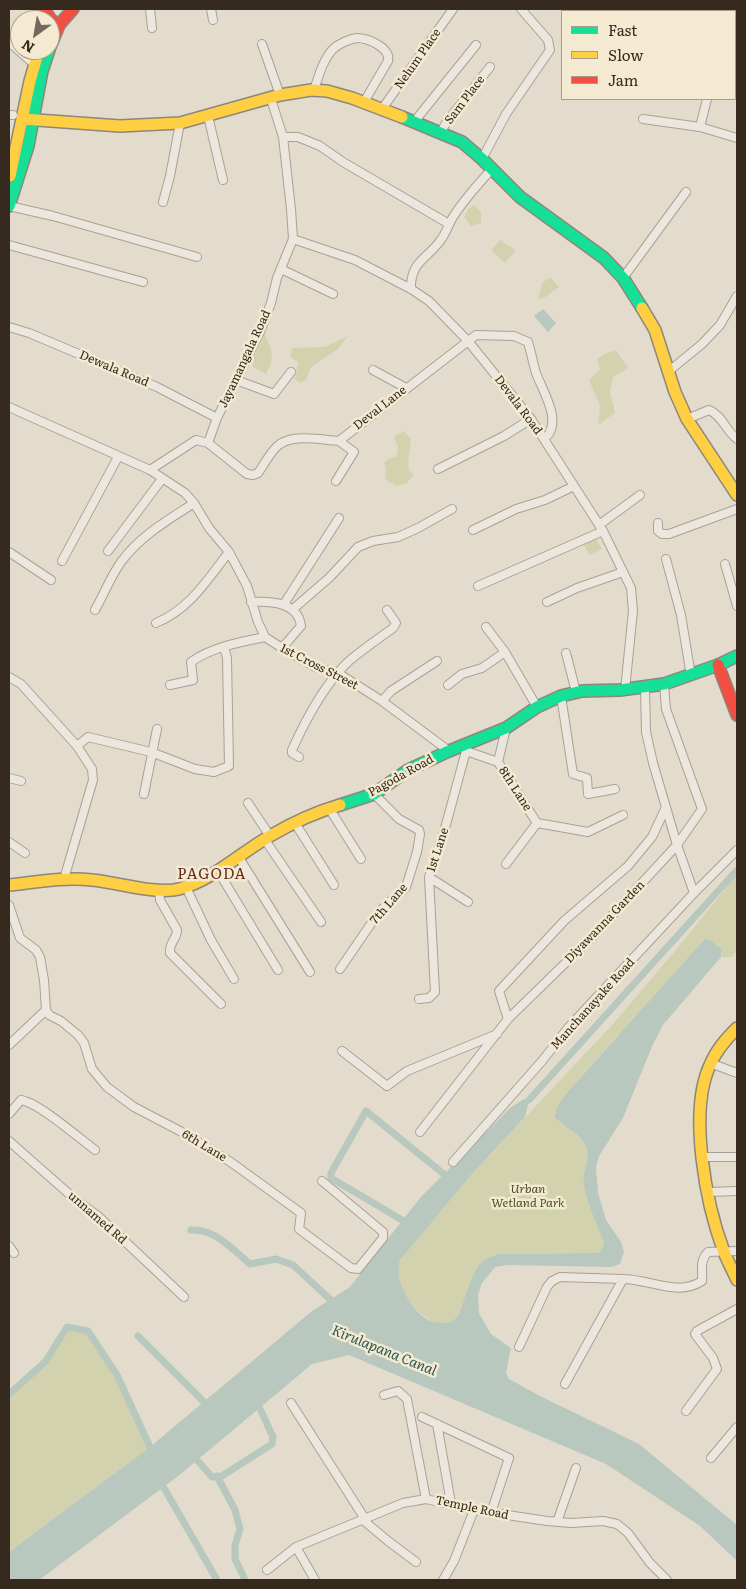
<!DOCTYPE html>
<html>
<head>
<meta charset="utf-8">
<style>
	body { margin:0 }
	#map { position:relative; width:746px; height:1589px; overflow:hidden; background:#e3dccd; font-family:Literata,serif }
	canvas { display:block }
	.frame { position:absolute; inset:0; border:10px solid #36291e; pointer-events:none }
	.legend { position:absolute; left:561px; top:10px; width:175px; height:90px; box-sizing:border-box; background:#f4ead2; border:1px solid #a89d8a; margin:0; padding:6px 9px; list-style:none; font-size:15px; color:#36291e }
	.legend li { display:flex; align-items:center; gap:10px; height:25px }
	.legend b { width:25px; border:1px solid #a89d8a }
	.north { position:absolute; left:10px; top:10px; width:50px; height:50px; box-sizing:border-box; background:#f4ead2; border:1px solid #a89d8a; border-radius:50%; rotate:212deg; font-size:14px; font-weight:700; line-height:20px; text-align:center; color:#36291e }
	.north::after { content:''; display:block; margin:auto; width:18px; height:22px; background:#73685b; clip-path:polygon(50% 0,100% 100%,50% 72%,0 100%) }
</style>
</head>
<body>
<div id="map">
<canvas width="746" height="1589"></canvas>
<div class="frame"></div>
<ul class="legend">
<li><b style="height:6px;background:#16e098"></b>Fast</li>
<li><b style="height:6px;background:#ffcf43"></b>Slow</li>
<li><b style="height:6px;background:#f24e42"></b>Jam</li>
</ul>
<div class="north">N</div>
</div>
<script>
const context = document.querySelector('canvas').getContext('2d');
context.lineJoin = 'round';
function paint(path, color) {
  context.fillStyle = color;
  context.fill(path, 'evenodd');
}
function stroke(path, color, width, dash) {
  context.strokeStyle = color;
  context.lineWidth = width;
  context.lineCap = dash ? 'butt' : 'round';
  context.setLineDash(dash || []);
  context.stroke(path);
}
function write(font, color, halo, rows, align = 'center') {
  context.font = font + ' Literata,serif';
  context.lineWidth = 5;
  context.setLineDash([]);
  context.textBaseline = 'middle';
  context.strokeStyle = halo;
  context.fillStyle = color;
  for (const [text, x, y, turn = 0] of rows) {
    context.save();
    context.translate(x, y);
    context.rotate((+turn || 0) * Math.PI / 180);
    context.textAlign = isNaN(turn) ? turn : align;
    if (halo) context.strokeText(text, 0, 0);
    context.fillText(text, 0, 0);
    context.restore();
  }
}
const green = new Path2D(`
	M 475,205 L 481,213 L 481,223 L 471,226 L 464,217 L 469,208 Z
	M 500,240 L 516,250 L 505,263 L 491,250 Z
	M 550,277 L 559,287 L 544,298 L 538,299 L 542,283 Z
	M 265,335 C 273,352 275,357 266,374 L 254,368 L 251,363 Z
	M 348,336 L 337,350 L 311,367 L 306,380 L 300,383 L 295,379 L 298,362 L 290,357 L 292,348 L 325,347 Z
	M 616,350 L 628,368 L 613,377 L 610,391 L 615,413 L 598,425 L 600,406 L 589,380 L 600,369 L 597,359 L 604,354 Z
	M 404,431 L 411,439 C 410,450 407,460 409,471 L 414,474 L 407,483 L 396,486 L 385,479 L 386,468 L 384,463 L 388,459 L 396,457 L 398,447 L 394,437 Z
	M 596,539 L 602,549 L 589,555 L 584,544 Z
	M 737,874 L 737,951 L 732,957 L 721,957 L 722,953 L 618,1035 L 564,1096 L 559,1122 C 570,1129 591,1142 588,1156 C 586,1167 583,1176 585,1187 C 588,1206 598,1225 604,1243 L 600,1252 L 593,1253 L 498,1254 C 468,1267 471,1295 456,1319 C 431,1337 402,1297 399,1275 C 397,1266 400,1260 405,1253 L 470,1176 L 612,1025 L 680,945 Z
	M 67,1327 L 88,1331 L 117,1375 L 150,1447 L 9,1552 L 9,1394 L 45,1363 Z`);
const water = new Path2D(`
	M 543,309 L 556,323 L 548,332 L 534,316 Z
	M 705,939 L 710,940 L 721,949 L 721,957 L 663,1025 L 653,1044 L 623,1118 L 599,1156 L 596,1167 L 598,1193 L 606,1220 L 621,1242 L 624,1252 L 620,1264 L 611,1267 L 508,1265 L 495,1267 L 482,1283 L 478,1295 L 479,1313 L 491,1334 L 511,1348 L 506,1373 L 509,1379 L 540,1396 L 639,1444 L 737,1525 L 737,1561 L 700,1526 L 606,1464 L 349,1355 L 312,1364 L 177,1477 L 39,1580 L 9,1580 L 9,1552 L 150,1447 L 312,1311 L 350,1287 L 420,1198 L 510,1108 L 524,1099 L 529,1100 L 525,1117 L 470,1176 L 400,1260 C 399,1265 398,1271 399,1276 C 401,1289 414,1311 425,1318 C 431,1322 437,1323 444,1323 C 452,1323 455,1320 459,1314 C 465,1300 472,1270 483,1261 C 487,1258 494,1256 498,1254 L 593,1253 L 600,1252 L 604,1243 C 597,1224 587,1204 584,1184 C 582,1169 593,1156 584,1143 C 577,1131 563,1127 555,1117 L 556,1110 L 564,1096 Z`);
const canal = new Path2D(`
	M 529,1100 L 737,870
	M 402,1220 L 331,1178 L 331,1173 L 366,1111 L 445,1175
	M 191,1230 C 216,1229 232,1249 250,1264 L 276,1259 L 293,1265 L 333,1302
	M 138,1336 L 210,1408
	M 9,1394 L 45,1362 L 67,1327 L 88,1331 L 117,1375 L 150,1447 L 154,1453
	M 191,1453 L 212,1477 L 222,1476 L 272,1444 L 273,1437 L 256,1400
	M 217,1476 L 235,1510 L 240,1529 L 235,1545 L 235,1559 L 245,1580
	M 160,1481 L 217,1580`);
const street = new Path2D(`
	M 150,9 L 152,28
	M 211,9 L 213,20
	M 643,9 L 646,11
	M 696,9 L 708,11
	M 623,11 L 625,9
	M 670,11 L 673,9
	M 735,17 L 737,17
	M 9,42 L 34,64
	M 262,44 L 280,95
	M 314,90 C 319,76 322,62 332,50 C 338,44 349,39 357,38 C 368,38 391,48 388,61 L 364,102
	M 382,109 L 453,9
	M 9,115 L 13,115
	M 208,116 L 223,180
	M 643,119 L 700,127 L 737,138
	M 414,122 L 476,45
	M 700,127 L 707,99
	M 441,132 L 446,123 L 490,67
	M 283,137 L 298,137 L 320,146 L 343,162 L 449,224
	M 482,159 L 506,114 L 550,50 L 548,40 L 521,9
	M 163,202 L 170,176 L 180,123
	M 9,206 L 53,216 L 197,257
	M 293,239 L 355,260 L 411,289 L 429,301 L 468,341 L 531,419 L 603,531 L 631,588 L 633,611 L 625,690
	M 9,245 L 143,282
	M 281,269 L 333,294
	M 623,278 L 686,192
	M 411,289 C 410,262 427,259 440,241 C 446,234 448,225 453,217 C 464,200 478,184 492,169
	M 9,327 L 29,333 L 157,387 L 217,418
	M 373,370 L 406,388
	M 669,371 L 702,344 L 720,325 L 737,296
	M 236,380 L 274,394 L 291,372
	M 9,407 L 150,470 L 185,493 L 194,503 L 209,528 L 229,552 L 247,586 L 258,622 L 265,637 L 282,648 L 315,667 L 338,673 L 382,701 L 449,751
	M 687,419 L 709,410 C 722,415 726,431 737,439
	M 208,443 L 217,418 L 260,332 L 271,303 L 277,278 L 293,239 L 291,209 L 283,137 L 271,99
	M 438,469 L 504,436 L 531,419
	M 150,470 L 196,440 L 208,443 L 247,474 L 253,475 L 258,473 C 264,465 271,450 280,444 C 296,434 321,440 339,441 L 476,335 L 514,336 L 528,342 C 531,352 533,363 536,373 C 543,392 564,423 544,439
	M 336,481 L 354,452 L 339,441
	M 658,523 L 658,531 L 662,534 L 669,534 L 737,509
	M 599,525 L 640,495
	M 473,530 L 516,509 L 545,500 L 574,486
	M 108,551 L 162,479
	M 9,552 L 51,580
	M 666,559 L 681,615 L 691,676
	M 62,561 L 118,457
	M 725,564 L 737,606
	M 478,586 L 603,531
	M 251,602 C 271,601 298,602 301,626 L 282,648
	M 547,602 L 577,588 L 623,572
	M 284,604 L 339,518
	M 95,610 C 104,594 111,576 121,562 C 140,536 168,520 194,503
	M 292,610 L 329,578 L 358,547 L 373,541 L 398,537 L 418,528 L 452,509
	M 156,623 C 190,609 207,580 229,552
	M 486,627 L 505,652 L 537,707
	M 566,653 L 576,692
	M 9,677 L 21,684 L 77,746 L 92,769 L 93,780 L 64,879
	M 170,685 L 193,680 L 191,662 C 212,647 240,642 265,637
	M 448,685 L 462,674 L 482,668 L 505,652
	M 645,688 L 646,732 L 653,763 L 677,845 L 694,893
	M 561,696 L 573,774 L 587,778 L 588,794 L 615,789
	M 382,701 L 391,691 L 437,661
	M 77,746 L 88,737 L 151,752 L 195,769 L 214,772 L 229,766 L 227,658 L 224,647
	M 463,748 L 466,751 L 498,762 L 537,823 L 588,832 L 623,815
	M 299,757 L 292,753 L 292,750 C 306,719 324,684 349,661 C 363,649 378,639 393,628 L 396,623 L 387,610
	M 498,762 L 506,728
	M 9,778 L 21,781
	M 144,794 L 157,729
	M 248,803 L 270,836
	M 329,808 L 361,859
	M 295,823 L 334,885
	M 265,840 L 321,922
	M 9,842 L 25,853
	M 238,856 L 310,972
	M 506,864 L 537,823
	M 218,871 L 278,970
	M 429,877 L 468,902
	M 186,887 L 211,940 L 234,979
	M 159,890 L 160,900 L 177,930 C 177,940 169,941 170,953 L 221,1004
	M 9,905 L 20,938 L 36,950 L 40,957 L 44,980 L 46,1010 L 49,1015 L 61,1021 L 78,1035 L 84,1043 L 92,1069 L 107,1087 L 134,1107 L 180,1131 L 232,1163 L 301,1213 L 299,1229 L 351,1268 L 358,1269 L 383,1238 L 383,1232 L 322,1181
	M 340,969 L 379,912 L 406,887 L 417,852 L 420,834 L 419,830 L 399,819 L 374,794
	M 419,999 L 429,998 L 435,992 L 429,877 L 444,832 L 466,751
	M 508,1019 L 499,991 L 564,921 L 628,866 L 652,837 L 666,807
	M 9,1045 L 46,1010
	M 342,1051 L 387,1086 L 407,1071 L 497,1034
	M 710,1063 L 737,1073
	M 9,1114 L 21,1100 C 39,1103 79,1138 95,1150
	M 420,1132 L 508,1019 L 592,937 L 677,845 L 702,809 L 666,709 L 664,684
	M 9,1141 L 76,1200 L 98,1216 L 184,1297
	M 703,1157 L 737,1157
	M 453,1162 L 542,1061 L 568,1028 L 694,893 L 737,850
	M 709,1192 L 737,1191
	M 9,1246 L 14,1253
	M 519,1347 L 547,1287 L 552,1281 L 560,1277 L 623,1279
	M 565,1384 L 623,1279 C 650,1279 678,1297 702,1281 C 703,1270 699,1261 708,1252 L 737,1251
	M 384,1395 L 398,1391 L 407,1399 L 426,1499
	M 291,1403 L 365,1519
	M 686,1411 L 717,1369 L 713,1358 L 695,1334 L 697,1331 L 737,1309
	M 422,1417 L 509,1458 L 491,1513
	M 437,1424 L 451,1503
	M 711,1458 L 737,1427
	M 363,1520 L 388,1541 L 416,1562
	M 557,1522 L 576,1468
	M 296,1547 L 315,1580
	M 267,1570 L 296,1547 L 403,1503 L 426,1499 L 474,1510 L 547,1521 L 571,1523 L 603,1521 L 617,1524 L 628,1533 L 650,1563 L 667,1580
	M 443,1580 L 454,1561 L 474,1510`);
const fast = new Path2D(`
	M 402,117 L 462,142 L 482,159 L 520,197 L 604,258 L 623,278 L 642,308
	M 9,206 L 28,146 L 42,71 L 49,50
	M 340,805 L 374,794 L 408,770 L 449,751 L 506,728 L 537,707 L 561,696 L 582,691 L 620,690 L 664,684 L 718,665 L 737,656`);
const slow = new Path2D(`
	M 23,119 L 120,126 L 180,123 L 280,95 L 311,90 L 327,91 L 352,98 L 402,117
	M 10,176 L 30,81 L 39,50
	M 642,308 L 655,330 L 675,392 L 687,419 L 737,495
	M 9,885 C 37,882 64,877 92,880 C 116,882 157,895 179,889 C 213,880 240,853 270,836 C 292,823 316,812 340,805
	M 737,1028 C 726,1039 716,1050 710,1065 C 688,1112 706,1204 724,1252 C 728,1262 733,1271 737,1280`);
const jam = new Path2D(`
	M 44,9 L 51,20 L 59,25
	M 50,47 L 59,25 L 73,9
	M 718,665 L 737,715`);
const streetNames = [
	["Nelum Place",418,59,-55],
	["Sam Place",465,100,-53],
	["Jayamangala Road",245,359,-65],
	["Dewala Road",114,369,23],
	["Devala Road",518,405,53],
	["Deval Lane",380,408,-38],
	["1st Cross Street",319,667,27],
	["Pagoda Road",401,776,-29],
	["8th Lane",515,789,57],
	["1st Lane",438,850,-72],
	["7th Lane",389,904,-49],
	["Diyawanna Garden",605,922,-46],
	["Manchanayake Road",593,1004,-48],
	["6th Lane",204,1146,31],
	["unnamed Rd",97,1218,41],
	["Temple Road",472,1508,12]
];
const parkNames = [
	["Urban",528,1189],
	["Wetland Park",528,1203]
];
const waterNames = [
	["Kirulapana Canal",384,1351,22]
];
const quarterNames = [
	["PAGODA",212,875]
];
paint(green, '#d2d2af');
paint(water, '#b8c8be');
stroke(canal, '#b8c8be', 7);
stroke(street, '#a8a195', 10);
stroke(fast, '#8e867c', 14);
stroke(slow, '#8e867c', 14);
stroke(jam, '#8e867c', 14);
stroke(street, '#ece7de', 8);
stroke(fast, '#16e098', 11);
stroke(slow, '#ffcf43', 11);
stroke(jam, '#f24e42', 11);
write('12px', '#36291e', '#f4ead2', streetNames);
write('italic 12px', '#485225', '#f4ead2', parkNames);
write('italic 14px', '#2d5653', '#f4ead2', waterNames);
context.letterSpacing = '1px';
write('15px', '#622c1e', '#f4ead2', quarterNames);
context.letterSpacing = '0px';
</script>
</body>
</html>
